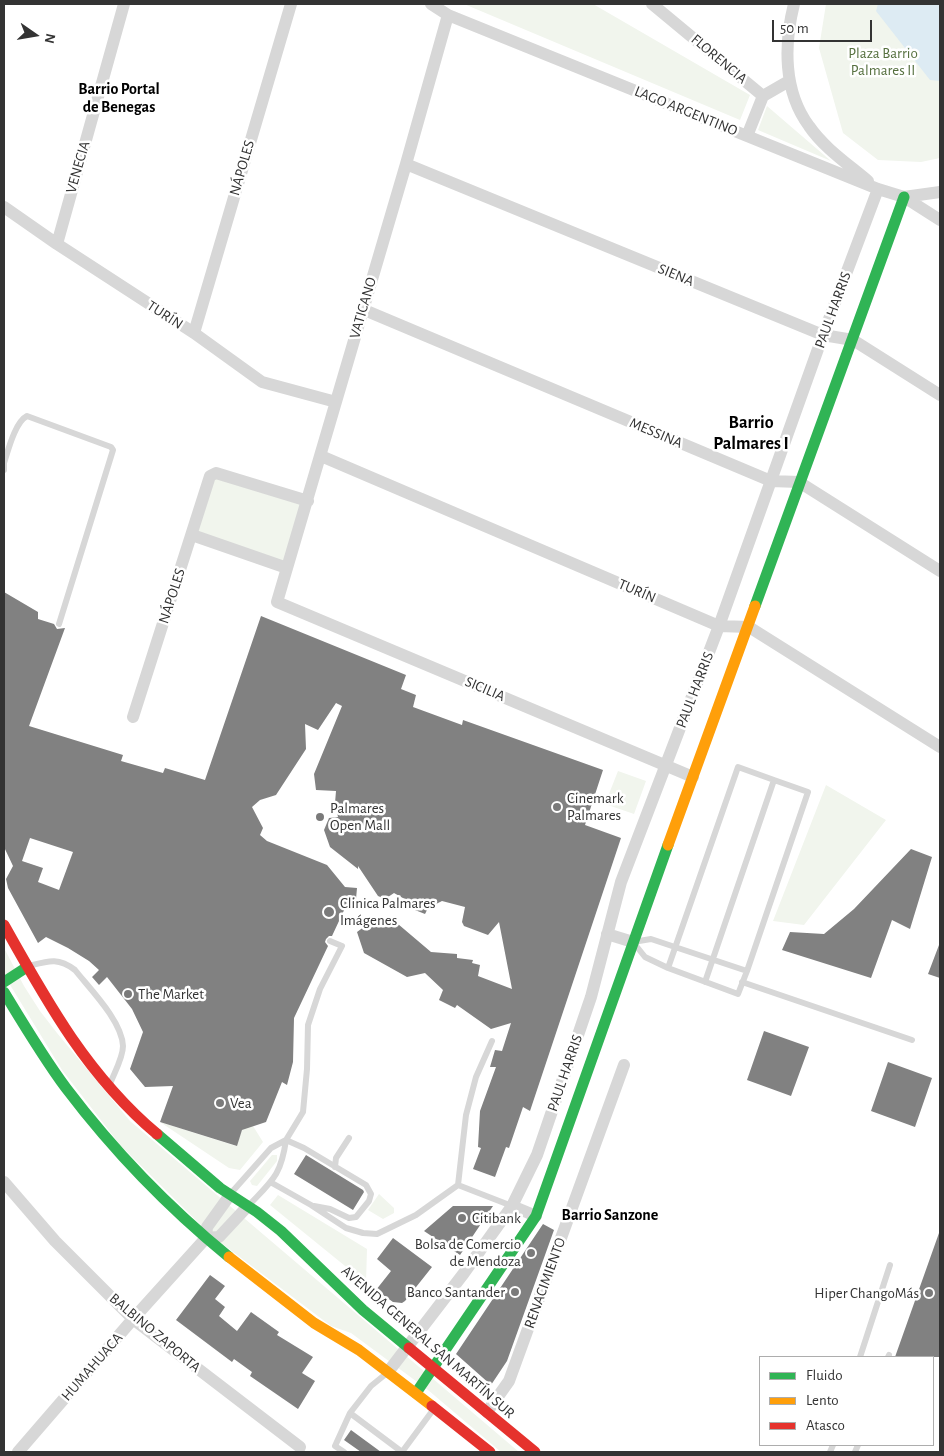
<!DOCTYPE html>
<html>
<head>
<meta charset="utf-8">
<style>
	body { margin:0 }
	#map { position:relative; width:944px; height:1456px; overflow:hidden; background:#fff; font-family:"Alegreya Sans",sans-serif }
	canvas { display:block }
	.frame { position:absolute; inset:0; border:5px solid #333; pointer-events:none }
	.legend { position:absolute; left:759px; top:1356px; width:175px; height:90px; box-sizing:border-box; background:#fff; border:1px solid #adadad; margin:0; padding:6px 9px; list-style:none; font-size:15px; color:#333 }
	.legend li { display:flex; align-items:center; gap:10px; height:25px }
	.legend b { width:25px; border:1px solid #adadad }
	.north { position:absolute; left:10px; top:10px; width:50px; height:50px; -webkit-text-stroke:4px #fff; paint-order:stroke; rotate:103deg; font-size:14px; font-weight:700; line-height:20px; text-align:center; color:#333 }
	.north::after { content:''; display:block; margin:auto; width:18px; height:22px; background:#333; clip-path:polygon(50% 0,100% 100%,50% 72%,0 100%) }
	.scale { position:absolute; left:772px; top:20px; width:100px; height:22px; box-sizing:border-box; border:2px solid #333; border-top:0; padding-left:6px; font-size:15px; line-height:18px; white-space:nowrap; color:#333; -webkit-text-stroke:4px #fff; paint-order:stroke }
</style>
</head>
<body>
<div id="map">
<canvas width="944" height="1456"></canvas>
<div class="frame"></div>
<ul class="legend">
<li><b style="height:6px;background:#30b455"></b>Fluido</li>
<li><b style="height:6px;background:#ff9f0a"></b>Lento</li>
<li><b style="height:6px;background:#e5322d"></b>Atasco</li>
</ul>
<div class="north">N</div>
<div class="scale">50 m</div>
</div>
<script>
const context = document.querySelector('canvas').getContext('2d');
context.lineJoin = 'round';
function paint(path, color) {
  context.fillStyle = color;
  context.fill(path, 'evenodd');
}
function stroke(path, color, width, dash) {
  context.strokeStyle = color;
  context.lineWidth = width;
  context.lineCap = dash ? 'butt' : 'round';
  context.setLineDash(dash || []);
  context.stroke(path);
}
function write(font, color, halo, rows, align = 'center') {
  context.font = font + ' "Alegreya Sans",sans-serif';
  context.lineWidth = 5;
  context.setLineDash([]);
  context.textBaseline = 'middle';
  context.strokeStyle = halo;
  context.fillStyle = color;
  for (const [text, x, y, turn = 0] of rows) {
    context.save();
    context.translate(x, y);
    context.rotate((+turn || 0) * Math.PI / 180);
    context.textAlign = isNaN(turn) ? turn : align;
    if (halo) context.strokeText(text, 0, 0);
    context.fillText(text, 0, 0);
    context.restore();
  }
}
const green = new Path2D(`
	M 464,4 L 593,4 L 750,95 L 740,120 Z
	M 826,4 L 940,4 L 940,158 L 921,162 L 878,160 L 843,133 L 819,48 Z
	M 767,106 L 831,161 L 758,130 Z
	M 210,476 L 308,501 L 287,568 L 192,535 Z
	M 618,771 L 646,781 L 634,814 L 605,804 Z
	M 826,785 L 886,820 L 804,925 L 773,921 Z
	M 4,948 L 24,986 L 40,1011 L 57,1033 L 130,1121 L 519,1452 L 501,1452 L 428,1390 L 351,1333 L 331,1326 L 212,1236 L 121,1146 L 62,1070 L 4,975 Z
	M 160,1122 L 236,1146 L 242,1130 L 253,1126 L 263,1142 L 240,1170 L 229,1168 Z
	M 272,1155 L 277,1155 L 277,1161 L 257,1186 L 252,1185 L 250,1181 Z
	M 379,1194 L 394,1208 L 394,1213 L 383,1219 L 368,1210 Z
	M 278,1195 L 367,1249 L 366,1283 L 270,1205 Z`);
const water = new Path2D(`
	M 878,4 L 940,4 L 940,81 L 930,80 L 876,11 Z`);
const building = new Path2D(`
	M 4,592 L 38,612 L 38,619 L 54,624 L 57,629 L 65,628 L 29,726 L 123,755 L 121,761 L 163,773 L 165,768 L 205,780 L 261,616 L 406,675 L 401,689 L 416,695 L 413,707 L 462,725 L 463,720 L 603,770 L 585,825 L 621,838 L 530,1111 L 523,1107 L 509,1148 L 506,1147 L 495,1177 L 473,1169 L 481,1148 L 478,1147 L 480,1111 L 496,1067 L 490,1067 L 495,1050 L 502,1051 L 511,1023 L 491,1029 L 457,1005 L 455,1008 L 439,1000 L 443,990 L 425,973 L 407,977 L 364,953 L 357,932 L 376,918 L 398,924 L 431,952 L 457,954 L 457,958 L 473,960 L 472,963 L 480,965 L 478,976 L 512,989 L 499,922 L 488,935 L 464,926 L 462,922 L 465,907 L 442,901 L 428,908 L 425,914 L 410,908 L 410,902 L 394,893 L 385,899 L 378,896 L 358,866 L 358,869 L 330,847 L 324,830 L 329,818 L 338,817 L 335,803 L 336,791 L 316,790 L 314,774 L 342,706 L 336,703 L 318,730 L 305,724 L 306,749 L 276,795 L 260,800 L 252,807 L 263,828 L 260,835 L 267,841 L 327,865 L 345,887 L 357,888 L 356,899 L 348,908 L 346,906 L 332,936 L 329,936 L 326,939 L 325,942 L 328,946 L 294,1018 L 293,1062 L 287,1085 L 282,1082 L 266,1122 L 242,1130 L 237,1146 L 160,1122 L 173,1086 L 145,1087 L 130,1069 L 143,1032 L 132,1009 L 107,977 L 99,985 L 92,977 L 99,970 L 89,961 L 68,948 L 46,937 L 38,943 L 8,888 L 6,879 L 13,866 L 4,847 ZM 30,838 L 73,852 L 59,890 L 38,882 L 43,868 L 22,861 Z
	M 911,849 L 932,857 L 910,929 L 892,920 L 871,978 L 782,950 L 790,932 L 824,934 L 854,909 Z
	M 939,945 L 940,945 L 940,978 L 928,974 Z
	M 764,1031 L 809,1047 L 791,1096 L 747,1080 Z
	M 888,1062 L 932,1078 L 915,1127 L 871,1111 Z
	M 306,1155 L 363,1190 L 364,1192 L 353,1210 L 294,1174 Z
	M 453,1206 L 493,1206 L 460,1255 L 424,1231 Z
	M 543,1224 L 554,1230 L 507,1361 L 491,1385 L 456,1354 Z
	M 939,1233 L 940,1233 L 940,1357 L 895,1357 Z
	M 393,1238 L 432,1267 L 405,1301 L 402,1303 L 393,1302 L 376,1290 L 391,1271 L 377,1259 Z
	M 210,1275 L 225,1286 L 215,1299 L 225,1307 L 219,1316 L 237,1331 L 251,1312 L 279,1332 L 277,1335 L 313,1357 L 302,1373 L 315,1381 L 298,1409 L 250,1376 L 252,1372 L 234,1359 L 232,1362 L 176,1320 Z
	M 351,1430 L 381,1452 L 361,1452 L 344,1440 Z`);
const lane = new Path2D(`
	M 4,470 L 4,463 C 8,451 15,422 27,416 L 111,447 L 113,450 L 59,624
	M 651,939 L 747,971 L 738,994 L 668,968 L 645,957 L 633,942 Z
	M 29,966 C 48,961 58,957 75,970 C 90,989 122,1021 123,1046 C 123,1058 114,1073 110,1084
	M 668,968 L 738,767 L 774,780 L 705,982
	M 747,971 L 808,792 L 774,780
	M 742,982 L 912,1040
	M 335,1167 L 336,1158 L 349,1138
	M 272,1183 L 311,1205 L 346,1228 L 363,1233 L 377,1234 L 416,1215 L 458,1185 L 466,1115 L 476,1077 L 492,1041
	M 458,1185 L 512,1206
	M 232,1192 L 271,1148 L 286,1140 L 303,1112 L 307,1069 L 308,1025 L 320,989 L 342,946 L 330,941
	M 250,1204 C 273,1180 281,1175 286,1140 L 304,1148 L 366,1185 L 371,1194 L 369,1201 L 356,1217 L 349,1218 L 330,1209 L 314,1206
	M 860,1357 L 890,1265
	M 888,1357 L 889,1355
	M 387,1373 L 371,1386 L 350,1413 L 402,1452 L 433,1410
	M 344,1452 L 335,1446 L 350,1413
	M 830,1452 L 833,1445
	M 855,1452 L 858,1445`);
const street = new Path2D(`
	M 431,4 L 448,15 L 878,189 L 904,197 L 940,220
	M 652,4 L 763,96 L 789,81
	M 794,4 C 784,44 783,91 809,126 C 824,148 848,164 868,181
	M 448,15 L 406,164 L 277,602 L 693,777
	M 747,136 L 763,96
	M 406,164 L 823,335 L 853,340 L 940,395
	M 904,197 L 940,192
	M 4,207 L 57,244 L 194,333 L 262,382 L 336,402
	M 57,244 L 124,4
	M 362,309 L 771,481 L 799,482 L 940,571
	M 194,333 L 291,4
	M 321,456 L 719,626 L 749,627 L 940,747
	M 192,535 L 287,568
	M 133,717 L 210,476 L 216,473 L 308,501
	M 607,934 L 633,942
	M 4,1182 L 55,1241 L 133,1319 L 300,1447
	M 512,1206 L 536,1216
	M 206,1238 L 219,1237 L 247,1207
	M 388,1372 L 464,1273 L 512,1206 L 537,1155 L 591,997 L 621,882 L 719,626 L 823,335 L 878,189
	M 487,1412 L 509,1381 L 624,1065
	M 18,1452 L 133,1319 L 206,1238 L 207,1227 L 230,1195`);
const fast = new Path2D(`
	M 755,606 L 904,197
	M 4,982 L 27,967
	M 4,992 C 24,1025 43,1057 66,1088 C 113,1150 169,1208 229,1257
	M 157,1134 L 220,1188 L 257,1212 L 281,1231 L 363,1310 L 409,1348
	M 416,1393 L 536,1216 L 668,845`);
const slow = new Path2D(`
	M 668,845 L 755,606
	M 229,1257 L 314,1323 L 359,1350 L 432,1406`);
const jam = new Path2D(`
	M 4,925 C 47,1002 88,1076 157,1134
	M 409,1348 L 535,1452
	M 432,1406 L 490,1452`);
const markers = [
	[557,807,5,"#7a7a7a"],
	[320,817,5,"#7a7a7a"],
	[329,912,6,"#7a7a7a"],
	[128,994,5,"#7a7a7a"],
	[220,1103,5,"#7a7a7a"],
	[462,1218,5,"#7a7a7a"],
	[531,1253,5,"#7a7a7a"],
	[515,1292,5,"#7a7a7a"],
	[929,1293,5,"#7a7a7a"]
];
const parkNames = [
	["Plaza Barrio",883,53],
	["Palmares II",883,70]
];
const streetNames = [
	["FLORENCIA",719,59,40],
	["LAGO ARGENTINO",686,111,22],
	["VENECIA",78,167,-74],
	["NÁPOLES",242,168,-74],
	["SIENA",676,275,22],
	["VATICANO",363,308,-74],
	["PAUL HARRIS",833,310,-70],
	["TURÍN",165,315,33],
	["MESSINA",656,433,23],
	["TURÍN",637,591,23],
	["NÁPOLES",172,596,-72],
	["SICILIA",485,689,23],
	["PAUL HARRIS",695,690,-69],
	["PAUL HARRIS",565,1073,-71],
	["RENACIMIENTO",545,1283,-70],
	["BALBINO ZAPORTA",155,1333,40],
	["AVENIDA GENERAL SAN MARTÍN SUR",428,1342,41],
	["HUMAHUACA",92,1367,-49]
];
const poiNames = [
	["Cinemark",567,798],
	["Palmares",567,815],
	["Palmares",330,808],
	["Open Mall",330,825],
	["Clinica Palmares",340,903],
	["Imágenes",340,920],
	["The Market",138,994],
	["Vea",230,1103],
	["Citibank",472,1218],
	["Bolsa de Comercio",521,1244,"right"],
	["de Mendoza",521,1261,"right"],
	["Banco Santander",505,1292,"right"],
	["Hiper ChangoMás",919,1293,"right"]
];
const neighbourhoodNames = [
	["Barrio Portal",119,89],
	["de Benegas",119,107],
	["Barrio Sanzone",610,1215]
];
const quarterNames = [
	["Barrio",751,423],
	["Palmares I",751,444]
];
paint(green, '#f1f5ed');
paint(water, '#ddebf3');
paint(building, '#818181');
stroke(lane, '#d7d7d7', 6);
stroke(street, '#d7d7d7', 12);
stroke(fast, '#30b455', 11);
stroke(slow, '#ff9f0a', 11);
stroke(jam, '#e5322d', 11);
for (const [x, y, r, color] of markers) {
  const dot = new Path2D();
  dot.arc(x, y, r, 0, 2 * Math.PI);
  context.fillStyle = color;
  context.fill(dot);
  stroke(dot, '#fff', 2);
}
write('15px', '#56703f', '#fff', parkNames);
write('15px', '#333', '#fff', streetNames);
write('15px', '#333', '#fff', poiNames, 'left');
write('bold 16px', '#000', '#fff', neighbourhoodNames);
write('bold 18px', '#000', '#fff', quarterNames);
</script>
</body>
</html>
